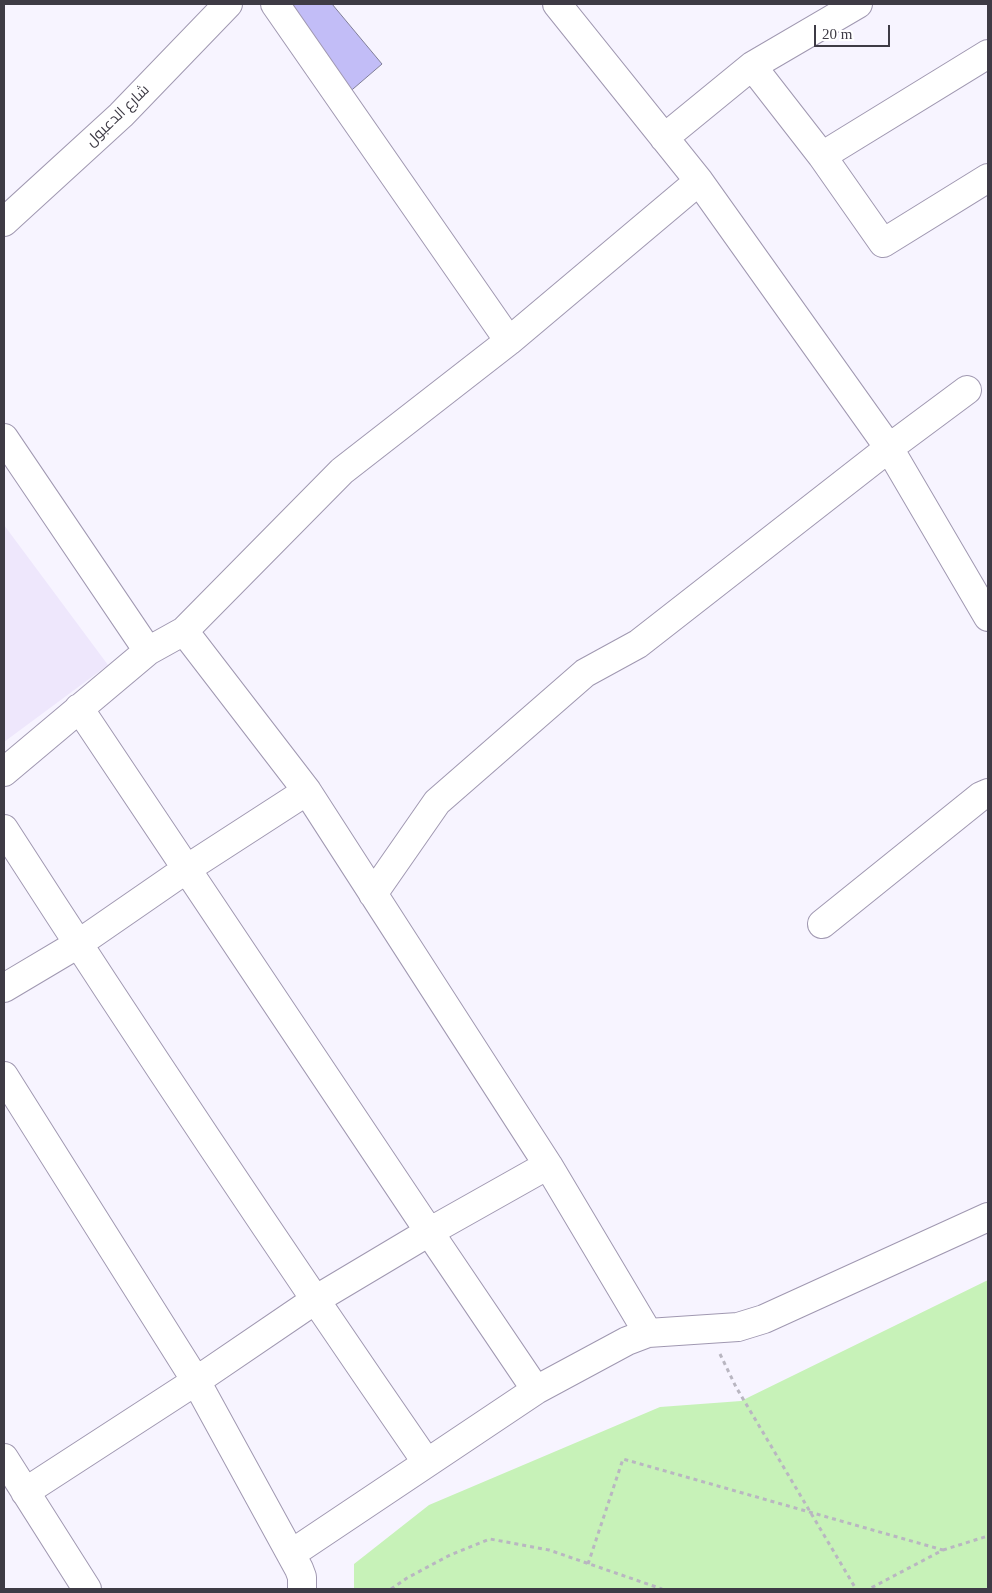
<!DOCTYPE html>
<html>
<head>
<meta charset="utf-8">
<style>
	body { margin:0 }
	#map { position:relative; width:992px; height:1593px; overflow:hidden; background:#f7f4ff; font-family:"Times New Roman",serif }
	canvas { display:block }
	.frame { position:absolute; inset:0; border:5px solid #3e3b45; pointer-events:none }
	.scale { position:absolute; left:814px; top:25px; width:76px; height:22px; box-sizing:border-box; border:2px solid #3e3b45; border-top:0; padding-left:6px; font-size:15px; line-height:18px; white-space:nowrap; color:#3e3b45; -webkit-text-stroke:4px #fff; paint-order:stroke }
</style>
</head>
<body>
<div id="map">
<canvas width="992" height="1593"></canvas>
<div class="frame"></div>
<div class="scale">20 m</div>
</div>
<script>
const context = document.querySelector('canvas').getContext('2d');
context.lineJoin = 'round';
function paint(path, color) {
  context.fillStyle = color;
  context.fill(path, 'evenodd');
}
function stroke(path, color, width, dash) {
  context.strokeStyle = color;
  context.lineWidth = width;
  context.lineCap = dash ? 'butt' : 'round';
  context.setLineDash(dash || []);
  context.stroke(path);
}
function write(font, color, halo, rows, align = 'center') {
  context.font = font + ' "Times New Roman",Cairo,serif';
  context.lineWidth = 4.5;
  context.setLineDash([]);
  context.textBaseline = 'middle';
  context.strokeStyle = halo;
  context.fillStyle = color;
  for (const [text, x, y, turn = 0] of rows) {
    context.save();
    context.translate(x, y);
    context.rotate((+turn || 0) * Math.PI / 180);
    context.textAlign = isNaN(turn) ? turn : align;
    if (halo) context.strokeText(text, 0, 0);
    context.fillText(text, 0, 0);
    context.restore();
  }
}
const built = new Path2D(`
	M 4,525 L 108,665 L 4,742 Z`);
const green = new Path2D(`
	M 988,1280 L 988,1589 L 354,1589 L 354,1564 L 429,1505 L 660,1407 L 741,1401 Z`);
const building = new Path2D(`
	M 282,4 L 332,4 L 382,64 L 346,95 Z`);
const path = new Path2D(`
	M 720,1354 L 736,1387 L 856,1589
	M 943,1550 L 988,1536
	M 588,1564 L 623,1459 L 943,1550 L 869,1589
	M 391,1589 L 407,1578 L 450,1555 L 490,1539 L 549,1550 L 662,1589`);
const street = new Path2D(`
	M 275,4 L 509,341
	M 557,4 L 699,181 L 889,448 L 988,617
	M 752,66 L 822,156 L 883,243 L 988,178
	M 664,138 L 752,66 L 858,4
	M 822,156 L 988,54
	M 4,438 L 148,651
	M 184,631 L 307,791 L 548,1165 L 648,1333
	M 79,708 C 233,935 382,1164 536,1390
	M 4,772 L 148,651 L 184,631 L 342,471 L 509,341 L 699,181
	M 4,829 C 141,1042 283,1254 427,1463
	M 373,894 L 437,802 L 585,673 L 638,644 L 889,448 L 967,390
	M 822,924 L 981,796 L 988,793
	M 4,988 L 78,944 L 188,868 L 307,791
	M 4,1076 L 196,1381 L 299,1569 L 302,1577 L 302,1589
	M 4,1458 L 87,1589
	M 25,1492 L 196,1381 L 315,1300 L 429,1232 L 548,1165
	M 291,1554 L 536,1390 L 627,1341 L 648,1333 L 738,1327 L 764,1319 L 988,1217`);
const secondary = new Path2D(`
	M 4,222 L 121,115 L 228,4`);
const streetNames = [
	["شارع الدعبول",118,116,-44]
];
paint(built, '#eee7fc');
paint(green, '#c7f2b8');
paint(building, '#c2bdf7');
stroke(building, '#807e97', 1);
stroke(street, '#a098b1', 30);
stroke(secondary, '#a098b1', 30);
stroke(path, '#b9b6c1', 3, [4, 4]);
stroke(street, '#fff', 28);
stroke(secondary, '#fff', 28);
write('15px', '#3e3b45', '#fff', streetNames);
</script>
</body>
</html>
